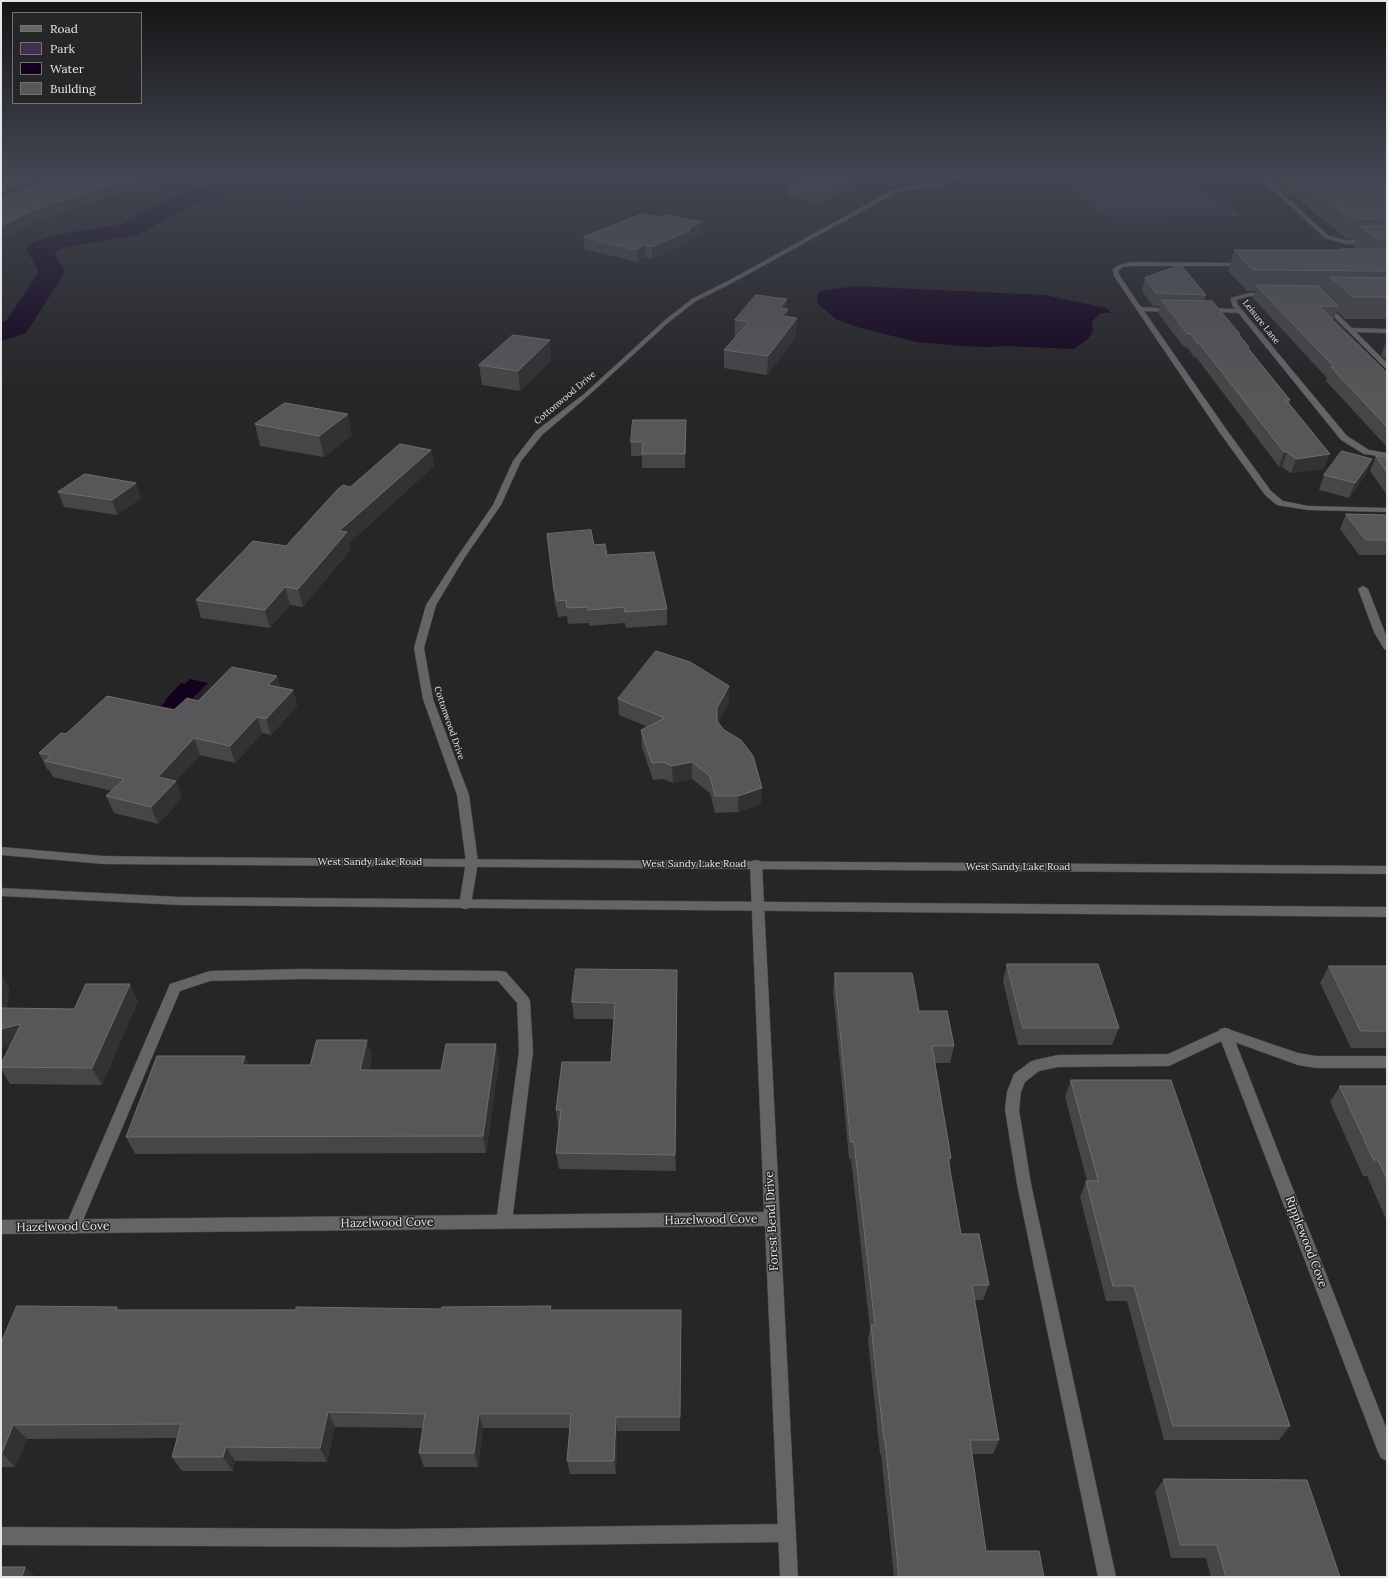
<!DOCTYPE html>
<html>
<head>
<meta charset="utf-8">
<style>
	body { margin:0 }
	#map { position:relative; width:1388px; height:1578px; overflow:hidden; background:#262527; font-family:Lora,serif }
	canvas { display:block }
	.frame { position:absolute; inset:0; border:2px solid #e7e6e7; pointer-events:none }
	.legend { position:absolute; left:12px; top:12px; width:130px; height:92px; box-sizing:border-box; background:#262527; border:1px solid #737274; margin:0; padding:5px 7px; list-style:none; font-size:12px; color:#e7e6e7 }
	.legend li { display:flex; align-items:center; gap:8px; height:20px }
	.legend b { width:20px; border:1px solid #737274 }
</style>
</head>
<body>
<div id="map">
<canvas width="1388" height="1578"></canvas>
<div class="frame"></div>
<ul class="legend">
<li><b style="height:5px;background:#666467"></b>Road</li>
<li><b style="height:11px;background:#422f4f"></b>Park</li>
<li><b style="height:11px;background:#13021e"></b>Water</li>
<li><b style="height:11px;background:#575658"></b>Building</li>
</ul>
</div>
<script>
const context = document.querySelector('canvas').getContext('2d');
context.lineJoin = 'round';
function paint(path, color) {
  context.fillStyle = color;
  context.fill(path, 'evenodd');
}
function stroke(path, color, width, dash) {
  context.strokeStyle = color;
  context.lineWidth = width;
  context.lineCap = dash ? 'butt' : 'round';
  context.setLineDash(dash || []);
  context.stroke(path);
}
function write(font, color, halo, rows, align = 'center') {
  context.font = font + ' Lora,serif';
  context.lineWidth = 3;
  context.setLineDash([]);
  context.textBaseline = 'middle';
  context.strokeStyle = halo;
  context.fillStyle = color;
  for (const [text, x, y, turn = 0] of rows) {
    context.save();
    context.translate(x, y);
    context.rotate((+turn || 0) * Math.PI / 180);
    context.textAlign = isNaN(turn) ? turn : align;
    if (halo) context.strokeText(text, 0, 0);
    context.fillText(text, 0, 0);
    context.restore();
  }
}
const green = new Path2D(`
	M 1070,175 C 1121,176 1202,179 1240,216 L 1111,217 L 1097,214 L 1073,184 Z`);
const water = new Path2D(`
	M 854,286 L 1045,295 L 1107,308 L 1111,313 L 1100,313 L 1092,322 L 1093,331 L 1088,339 L 1074,349 L 1005,346 L 987,347 L 962,346 L 916,342 L 857,327 L 837,320 L 818,304 L 817,295 L 820,291 Z
	M 190,679 L 208,683 L 181,710 L 161,706 L 166,701 L 165,700 L 181,683 L 185,684 Z`);
const river = new Path2D(`
	M 246,172 L 258,173 L 285,181 L 344,177 L 362,172 L 397,172 L 394,177 L 346,191 L 319,194 L 284,195 L 256,187 L 248,186 L 183,209 L 139,235 L 67,247 L 54,252 L 65,272 L 26,333 L 1,341 L 1,322 L 6,321 L 39,272 L 26,249 L 30,244 L 53,235 L 123,224 L 167,199 Z`);
const service = new Path2D(`
	M 957,172 L 961,172 L 959,179 L 941,186 L 937,185 L 955,177 Z
	M 1254,172 L 1259,172 L 1329,236 L 1346,240 L 1387,241 L 1387,245 L 1346,244 L 1325,238 Z
	M 1132,262 L 1246,263 L 1247,264 L 1244,266 L 1132,266 L 1123,267 L 1118,271 L 1120,276 L 1141,307 L 1176,309 L 1177,310 L 1174,312 L 1144,311 L 1226,429 L 1271,491 L 1283,501 L 1308,506 L 1387,508 L 1387,512 L 1308,510 L 1277,505 L 1265,495 L 1220,433 L 1114,276 L 1113,269 L 1119,265 Z
	M 1323,304 L 1327,304 L 1352,328 L 1387,329 L 1387,333 L 1356,332 L 1387,363 L 1387,369 L 1385,368 L 1323,306 Z
	M 1206,308 L 1239,309 L 1242,311 L 1239,313 L 1204,311 L 1203,310 Z
	M 303,969 L 501,971 L 506,972 L 528,997 L 530,1001 L 533,1052 L 512,1222 L 509,1227 L 504,1229 L 499,1227 L 496,1222 L 519,1052 L 517,1003 L 498,981 L 303,979 L 210,981 L 180,991 L 78,1232 L 73,1234 L 68,1232 L 65,1227 L 170,984 L 210,971 Z
	M 1225,1028 L 1298,1053 L 1316,1056 L 1387,1056 L 1387,1068 L 1316,1068 L 1298,1065 L 1226,1039 L 1169,1066 L 1058,1067 L 1039,1071 L 1025,1082 L 1021,1092 L 1019,1110 L 1031,1184 L 1116,1577 L 1098,1577 L 1017,1184 L 1005,1110 L 1007,1092 L 1014,1074 L 1030,1062 L 1035,1060 L 1058,1055 L 1168,1054 Z
	M 787,1524 L 794,1526 L 796,1533 L 794,1540 L 787,1542 L 397,1547 L 1,1545 L 1,1527 L 397,1529 Z`);
const minor = new Path2D(`
	M 941,184 L 939,186 L 907,189 L 895,193 L 732,283 L 696,301 L 669,322 L 588,396 L 542,435 L 521,461 L 501,505 L 465,557 L 436,605 L 424,648 L 433,699 L 469,795 L 478,862 L 471,905 L 469,908 L 465,909 L 461,908 L 459,905 L 466,862 L 457,795 L 423,699 L 414,648 L 426,605 L 457,557 L 493,505 L 513,461 L 536,431 L 584,394 L 665,320 L 692,299 L 728,281 L 891,191 L 907,187 Z
	M 1250,293 L 1268,293 L 1271,295 L 1268,297 L 1250,296 L 1236,300 L 1238,305 L 1347,436 L 1369,450 L 1387,453 L 1387,457 L 1364,454 L 1341,440 L 1232,305 L 1231,298 Z
	M 1363,586 L 1368,589 L 1387,638 L 1387,650 L 1384,649 L 1374,632 L 1358,589 Z
	M 756,860 L 760,861 L 762,864 L 798,1577 L 780,1577 L 765,1226 L 1,1234 L 1,1220 L 764,1212 L 750,864 L 752,861 Z
	M 1225,1028 L 1230,1029 L 1232,1033 L 1387,1430 L 1387,1461 L 1381,1458 L 1378,1452 L 1218,1033 L 1220,1029 Z`);
const secondary = new Path2D(`
	M 1,847 L 103,856 L 171,857 L 1387,866 L 1387,874 L 103,864 L 1,855 Z
	M 1,888 L 180,897 L 1387,907 L 1387,917 L 180,905 L 1,896 Z`);
const wall = new Path2D(`
	M 1,172 L 221,172 L 109,197 L 39,221 Z
	M 878,172 L 821,203 L 787,196 L 788,185 Z
	M 1260,172 L 1387,172 L 1387,319 L 1345,319 L 1337,311 L 1334,319 L 1332,319 L 1387,373 L 1387,447 L 1326,381 L 1327,378 L 1253,298 L 1255,291 L 1247,291 L 1228,271 L 1234,250 L 1340,250 L 1340,249 L 1357,249 L 1353,246 L 1356,239 L 1345,238 L 1293,194 L 1285,194 Z
	M 701,234 L 690,239 L 690,241 L 652,259 L 646,257 L 637,262 L 584,249 L 584,237 Z
	M 1145,278 L 1206,295 L 1204,301 L 1240,334 L 1239,335 L 1249,347 L 1249,349 L 1290,400 L 1289,404 L 1324,469 L 1291,473 L 1282,467 L 1279,467 L 1196,357 L 1194,357 L 1187,347 L 1184,347 L 1158,313 L 1160,306 L 1153,306 L 1142,291 Z
	M 786,309 L 788,309 L 787,317 L 796,336 L 767,375 L 724,368 L 724,350 L 735,338 L 735,320 Z
	M 1387,339 L 1387,360 L 1386,360 L 1381,355 Z
	M 551,360 L 520,391 L 482,385 L 479,365 Z
	M 686,420 L 685,468 L 642,468 L 642,456 L 631,456 L 631,442 Z
	M 255,424 L 352,435 L 324,457 L 260,446 Z
	M 431,450 L 434,466 L 349,543 L 350,550 L 303,607 L 290,605 L 270,628 L 201,618 L 196,600 L 286,546 L 350,487 Z
	M 1376,456 L 1387,457 L 1387,495 L 1370,471 Z
	M 1366,474 L 1349,498 L 1319,490 L 1324,475 Z
	M 58,492 L 141,498 L 117,515 L 64,507 Z
	M 1346,514 L 1387,515 L 1387,555 L 1359,555 L 1340,529 Z
	M 547,534 L 594,545 L 607,555 L 667,609 L 667,625 L 626,628 L 625,623 L 589,626 L 589,623 L 568,624 L 567,616 L 558,617 L 556,606 L 555,606 Z
	M 277,676 L 280,687 L 293,690 L 297,706 L 271,735 L 262,733 L 235,763 L 200,755 L 176,781 L 182,798 L 158,824 L 114,813 L 106,796 L 112,791 L 53,777 L 49,770 L 47,769 L 39,753 L 66,734 L 174,710 L 198,701 Z
	M 729,686 L 729,702 L 718,723 L 761,804 L 738,812 L 715,813 L 710,793 L 692,779 L 673,783 L 663,779 L 653,780 L 642,747 L 641,730 L 648,727 L 619,715 L 618,699 Z
	M 1007,964 L 1119,1028 L 1112,1045 L 1018,1045 L 1003,981 Z
	M 1329,966 L 1387,966 L 1387,1048 L 1351,1048 L 1320,983 Z
	M 835,973 L 919,1011 L 954,1046 L 950,1063 L 935,1063 L 951,1158 L 949,1166 L 961,1234 L 989,1285 L 983,1300 L 974,1300 L 999,1440 L 993,1454 L 972,1454 L 986,1551 L 1044,1577 L 894,1577 L 881,1454 L 880,1454 L 868,1340 L 870,1329 L 851,1159 L 849,1159 L 833,990 Z
	M 1,974 L 9,988 L 7,1008 L 74,1009 L 138,1001 L 102,1085 L 10,1084 L 1,1069 L 1,1064 L 10,1046 L 1,1048 Z
	M 677,987 L 676,1171 L 559,1169 L 556,1153 L 559,1126 L 558,1126 L 556,1110 L 611,1062 L 614,1019 L 574,1019 L 572,1002 Z
	M 245,1056 L 249,1065 L 310,1065 L 372,1057 L 369,1070 L 441,1070 L 499,1061 L 486,1153 L 135,1154 L 126,1137 Z
	M 1071,1080 L 1290,1426 L 1279,1440 L 1164,1440 L 1127,1301 L 1106,1301 L 1080,1197 L 1086,1181 L 1087,1181 L 1065,1097 Z
	M 1340,1086 L 1387,1086 L 1387,1221 L 1367,1176 L 1363,1176 L 1330,1102 Z
	M 551,1306 L 551,1310 L 681,1310 L 680,1431 L 617,1431 L 616,1474 L 570,1474 L 567,1461 L 570,1428 L 483,1428 L 478,1467 L 424,1467 L 419,1453 L 423,1428 L 335,1427 L 327,1462 L 235,1461 L 233,1471 L 182,1471 L 172,1457 L 177,1438 L 27,1439 L 15,1467 L 1,1467 L 1,1343 L 117,1307 L 119,1310 L 441,1309 Z
	M 1164,1479 L 1340,1577 L 1211,1577 L 1206,1558 L 1171,1558 L 1155,1492 Z`);
const shadedWall = new Path2D(`
	M 62,172 L 115,172 L 58,184 L 55,174 Z
	M 171,172 L 221,172 L 109,197 L 39,221 L 1,240 L 1,226 L 35,209 L 106,186 Z
	M 859,172 L 878,172 L 821,203 L 822,192 Z
	M 44,177 L 48,188 L 1,203 L 1,191 Z
	M 701,222 L 701,234 L 690,239 L 690,241 L 652,259 L 652,247 Z
	M 645,245 L 646,257 L 637,262 L 636,250 Z
	M 787,299 L 786,310 L 788,309 L 787,327 L 781,334 L 780,308 Z
	M 797,318 L 796,336 L 767,375 L 768,356 Z
	M 550,340 L 551,360 L 520,391 L 518,371 Z
	M 348,414 L 352,435 L 324,457 L 319,436 Z
	M 431,450 L 434,466 L 349,543 L 350,550 L 303,607 L 298,589 L 339,531 Z
	M 1284,452 L 1287,452 L 1282,467 L 1279,467 Z
	M 1330,454 L 1324,469 L 1291,473 L 1296,459 Z
	M 1372,459 L 1366,474 L 1349,498 L 1355,483 Z
	M 136,483 L 141,498 L 117,515 L 112,500 Z
	M 285,587 L 290,605 L 270,628 L 265,610 Z
	M 277,676 L 281,692 L 268,685 Z
	M 729,686 L 729,702 L 717,725 L 717,708 Z
	M 293,690 L 297,706 L 271,735 L 266,719 Z
	M 257,717 L 262,733 L 235,763 L 230,746 Z
	M 194,738 L 200,755 L 176,781 L 182,798 L 158,824 L 151,807 L 158,777 Z
	M 692,762 L 692,779 L 673,783 L 672,766 Z
	M 762,788 L 761,804 L 738,812 L 738,796 Z
	M 677,970 L 677,987 L 676,1171 L 675,1155 Z
	M 1,974 L 9,988 L 5,1025 L 1,1019 Z
	M 130,984 L 138,1001 L 102,1085 L 92,1068 Z
	M 21,1024 L 32,1041 L 1,1048 L 1,1029 Z
	M 367,1040 L 372,1057 L 365,1087 L 360,1070 Z
	M 496,1044 L 499,1061 L 486,1153 L 483,1136 Z
	M 245,1056 L 252,1073 L 242,1065 Z
	M 681,1310 L 681,1325 L 680,1431 L 680,1417 Z
	M 328,1412 L 335,1427 L 327,1462 L 320,1448 Z
	M 479,1414 L 483,1428 L 478,1467 L 474,1453 Z
	M 616,1417 L 617,1431 L 616,1474 L 614,1461 Z
	M 13,1425 L 27,1439 L 15,1467 L 2,1453 Z
	M 226,1447 L 235,1461 L 233,1471 L 223,1457 Z
	M 25,1567 L 36,1577 L 22,1577 Z`);
const building = new Path2D(`
	M 1,172 L 23,172 L 44,177 L 1,191 Z
	M 48,172 L 62,172 L 55,174 Z
	M 88,172 L 171,172 L 106,186 L 35,209 L 1,226 L 1,198 L 56,179 Z
	M 814,172 L 859,172 L 822,192 L 788,185 Z
	M 1287,172 L 1387,172 L 1387,220 L 1351,218 L 1298,175 L 1290,175 Z
	M 642,214 L 660,217 L 666,215 L 701,222 L 688,229 L 690,230 L 652,247 L 645,245 L 636,250 L 584,237 Z
	M 1360,226 L 1387,226 L 1387,240 L 1378,240 Z
	M 1340,249 L 1387,249 L 1387,271 L 1253,270 L 1234,250 L 1342,250 Z
	M 1181,265 L 1206,295 L 1156,293 L 1145,278 Z
	M 1331,277 L 1387,278 L 1387,297 L 1353,297 Z
	M 1256,285 L 1318,286 L 1338,306 L 1319,306 L 1387,373 L 1387,427 L 1331,367 L 1334,367 Z
	M 756,295 L 787,299 L 780,308 L 788,309 L 782,316 L 797,318 L 768,356 L 724,350 L 749,322 L 735,320 Z
	M 1162,300 L 1212,301 L 1240,334 L 1238,334 L 1249,347 L 1247,347 L 1290,400 L 1286,400 L 1330,454 L 1296,459 L 1287,452 L 1284,452 L 1200,344 L 1198,344 L 1191,334 L 1188,334 Z
	M 513,335 L 550,340 L 518,371 L 479,365 Z
	M 285,403 L 348,414 L 319,436 L 255,424 Z
	M 633,420 L 686,420 L 685,454 L 642,454 L 643,442 L 631,442 Z
	M 400,444 L 431,450 L 339,531 L 347,532 L 298,589 L 285,587 L 265,610 L 196,600 L 253,541 L 286,546 L 338,489 L 343,485 L 350,487 Z
	M 1342,451 L 1372,459 L 1355,483 L 1324,475 Z
	M 1376,456 L 1387,457 L 1387,472 Z
	M 85,474 L 136,483 L 112,500 L 58,492 Z
	M 1346,514 L 1387,515 L 1387,540 L 1366,540 Z
	M 591,530 L 594,545 L 605,544 L 607,555 L 654,552 L 667,609 L 625,612 L 624,607 L 588,610 L 588,607 L 567,608 L 566,600 L 557,601 L 555,590 L 554,590 L 547,534 Z
	M 656,651 L 690,662 L 729,686 L 717,708 L 717,721 L 724,730 L 741,740 L 753,756 L 762,788 L 738,796 L 715,796 L 710,776 L 692,762 L 672,766 L 663,762 L 652,763 L 641,730 L 665,718 L 618,699 Z
	M 232,667 L 277,676 L 268,685 L 293,690 L 266,719 L 257,717 L 230,746 L 194,738 L 158,777 L 176,781 L 151,807 L 106,796 L 124,779 L 45,761 L 51,755 L 39,753 L 61,733 L 66,734 L 107,696 L 174,710 L 187,698 L 198,701 Z
	M 1007,964 L 1098,964 L 1119,1028 L 1023,1028 Z
	M 1329,966 L 1387,966 L 1387,1031 L 1361,1031 Z
	M 576,969 L 677,970 L 675,1155 L 556,1153 L 561,1110 L 556,1110 L 562,1062 L 611,1062 L 615,1003 L 572,1002 Z
	M 835,973 L 912,973 L 919,1011 L 947,1011 L 954,1046 L 932,1046 L 951,1158 L 948,1158 L 961,1234 L 979,1234 L 989,1285 L 972,1285 L 999,1440 L 970,1440 L 986,1551 L 1039,1551 L 1044,1577 L 899,1577 L 885,1440 L 884,1440 L 871,1325 L 875,1325 L 854,1142 L 851,1142 Z
	M 86,984 L 130,984 L 92,1068 L 1,1067 L 1,1064 L 21,1024 L 1,1029 L 1,1008 L 74,1009 Z
	M 317,1040 L 367,1040 L 360,1070 L 441,1070 L 446,1044 L 496,1044 L 483,1136 L 126,1137 L 157,1056 L 245,1056 L 242,1065 L 310,1065 Z
	M 1071,1080 L 1171,1080 L 1290,1426 L 1173,1426 L 1134,1286 L 1113,1286 L 1086,1181 L 1098,1181 Z
	M 1340,1086 L 1387,1086 L 1387,1179 L 1378,1160 L 1374,1160 Z
	M 17,1306 L 117,1307 L 116,1310 L 296,1310 L 296,1307 L 441,1309 L 442,1307 L 551,1306 L 550,1310 L 681,1310 L 680,1417 L 616,1417 L 614,1461 L 567,1461 L 571,1414 L 479,1414 L 474,1453 L 419,1453 L 425,1414 L 328,1412 L 320,1448 L 226,1447 L 223,1457 L 172,1457 L 181,1424 L 13,1425 L 2,1453 L 1,1453 L 1,1343 Z
	M 1164,1479 L 1307,1480 L 1340,1577 L 1226,1577 L 1217,1545 L 1181,1545 Z
	M 1,1567 L 25,1567 L 22,1577 L 1,1577 Z`);
const farStreetnames = [
	["Leisure Lane",1261,322,51],
	["Cottonwood Drive",565,398,-40],
	["Cottonwood Drive",449,723,71]
];
const streetNames = [
	["West Sandy Lake Road",370,862],
	["West Sandy Lake Road",694,864],
	["West Sandy Lake Road",1018,867]
];
const nearStreetnames = [
	["Hazelwood Cove",711,1220,-1],
	["Forest Bend Drive",772,1221,-93],
	["Hazelwood Cove",387,1223,-1],
	["Hazelwood Cove",63,1227,-1],
	["Ripplewood Cove",1306,1242,69]
];
paint(green, '#422f4f');
paint(water, '#13021e');
paint(river, '#13021e');
stroke(service, '#434244', 1);
stroke(minor, '#434244', 1);
stroke(secondary, '#434244', 1);
paint(service, '#666467');
paint(minor, '#666467');
paint(secondary, '#666467');
paint(wall, '#464547');
paint(shadedWall, '#323133');
paint(building, '#575658');
stroke(building, '#6e6d6f', 1);
const sky = context.createLinearGradient(0, 0, 0, 393);
sky.addColorStop(0, '#151415');
sky.addColorStop(0.44, '#414652');
sky.addColorStop(1, '#41465200');
context.fillStyle = sky;
context.fillRect(0, 0, 1388, 393);
write('9px', '#e7e6e7', '#262527', farStreetnames);
write('10px', '#e7e6e7', '#262527', streetNames);
write('12px', '#e7e6e7', '#262527', nearStreetnames);
</script>
</body>
</html>
